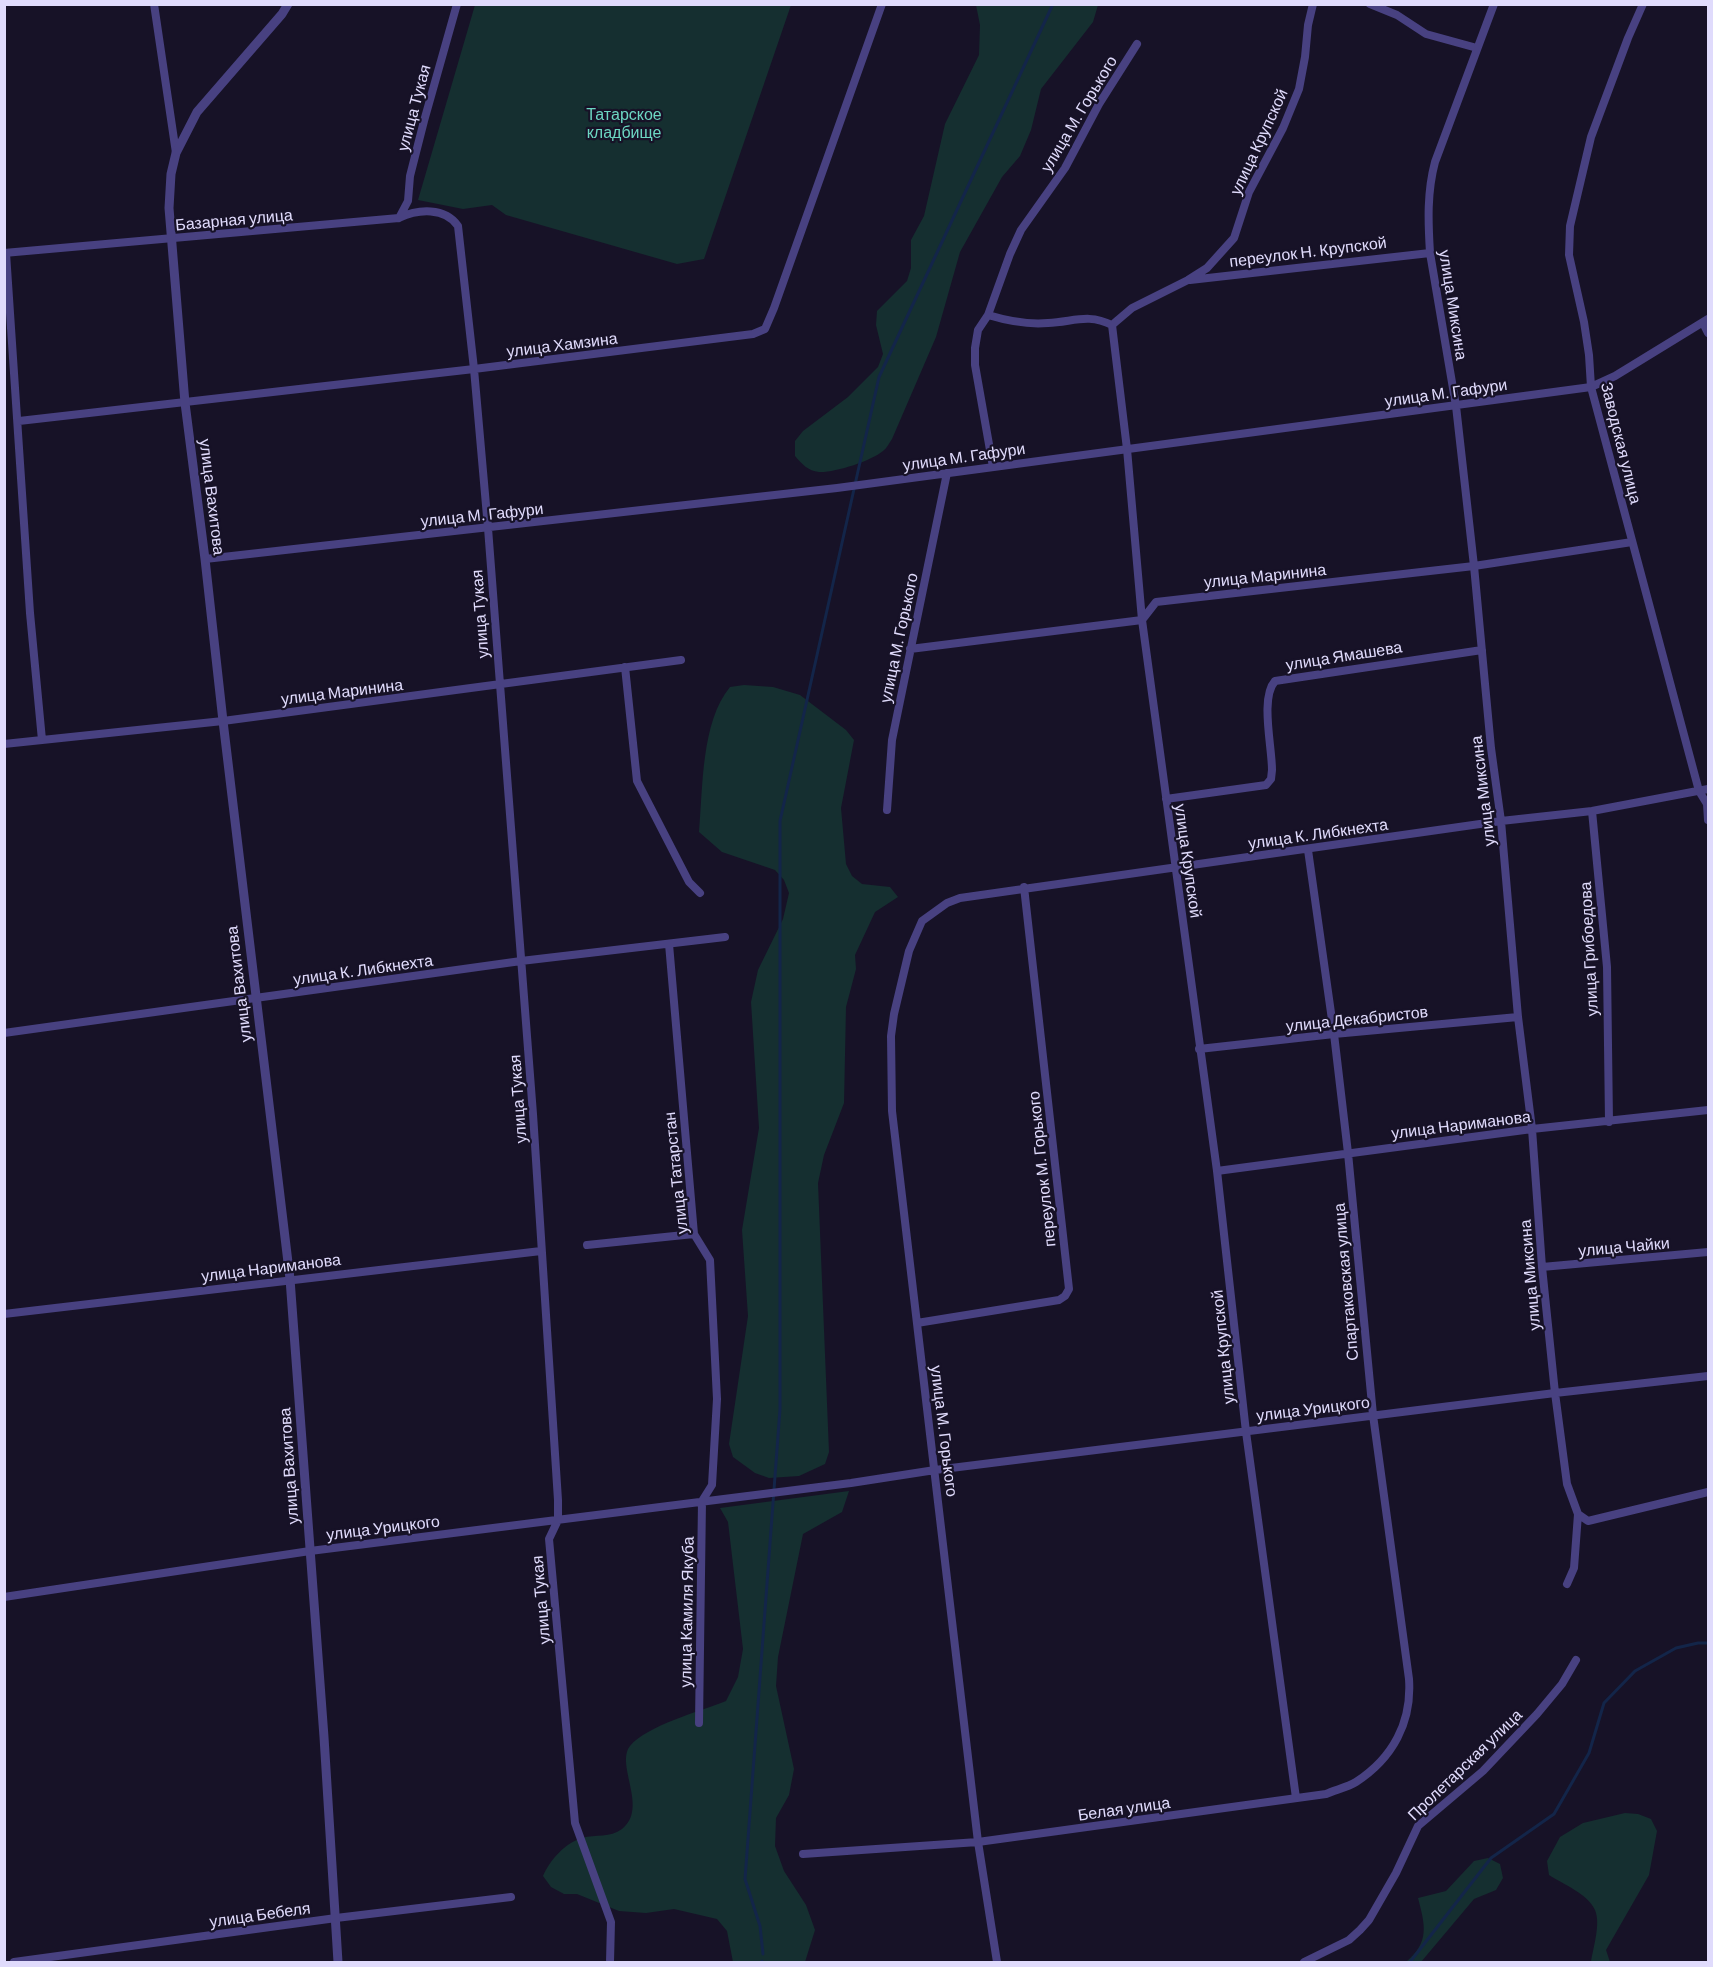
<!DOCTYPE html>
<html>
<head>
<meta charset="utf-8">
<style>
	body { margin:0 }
	#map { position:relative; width:1713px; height:1967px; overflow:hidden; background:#171227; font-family:Barlow,sans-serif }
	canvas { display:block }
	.frame { position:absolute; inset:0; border:6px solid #e0dbfc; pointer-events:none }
</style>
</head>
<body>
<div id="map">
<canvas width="1713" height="1967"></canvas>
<div class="frame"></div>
</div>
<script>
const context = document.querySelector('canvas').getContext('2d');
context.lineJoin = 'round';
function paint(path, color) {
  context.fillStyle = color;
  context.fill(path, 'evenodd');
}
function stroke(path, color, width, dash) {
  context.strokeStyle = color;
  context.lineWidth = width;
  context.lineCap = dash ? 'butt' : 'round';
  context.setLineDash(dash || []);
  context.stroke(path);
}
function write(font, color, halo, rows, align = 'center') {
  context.font = font + ' Barlow,sans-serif';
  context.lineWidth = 4.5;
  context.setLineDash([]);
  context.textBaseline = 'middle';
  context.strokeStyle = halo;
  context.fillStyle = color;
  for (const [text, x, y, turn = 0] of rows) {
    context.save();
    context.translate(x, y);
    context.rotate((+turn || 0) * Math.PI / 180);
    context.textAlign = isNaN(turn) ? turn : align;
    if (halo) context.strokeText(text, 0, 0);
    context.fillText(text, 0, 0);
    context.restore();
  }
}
const green = new Path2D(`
	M 475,5 L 791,5 L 704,259 L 677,264 L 506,215 L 492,205 L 463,209 L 418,200 Z
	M 976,5 L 1098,5 L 1093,22 L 1041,89 L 1031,130 L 1020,156 L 1002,177 L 960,252 L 936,337 L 892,439 C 889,443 887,448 883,451 C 871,461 834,473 819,472 C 808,471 802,464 795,456 L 795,441 L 803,431 L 848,397 L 878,367 L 883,354 L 876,325 L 877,311 L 907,281 L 911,268 L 911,240 L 924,216 L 945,124 L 979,55 L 980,25 Z
	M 744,685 L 773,687 L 800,695 L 846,730 L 854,740 L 841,808 L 846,864 L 852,876 L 862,884 L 890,887 L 898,897 L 875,912 L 855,955 L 856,969 L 846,1007 L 844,1103 L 824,1155 L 818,1183 L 829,1452 L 825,1464 L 799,1476 L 769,1478 L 755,1473 L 733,1457 L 729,1444 L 748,1316 L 742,1230 L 759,1128 L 751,1002 L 758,970 L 783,919 L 789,893 L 784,880 L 775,870 L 722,852 L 699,832 C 703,788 701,722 730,687 Z
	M 849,1491 L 842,1512 L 803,1534 L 778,1657 L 776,1686 L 794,1769 L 789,1795 L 776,1818 L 775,1846 L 784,1871 L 806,1905 L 815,1930 L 805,1962 L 733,1962 L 727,1931 L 717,1919 L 674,1909 L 646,1913 L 619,1911 L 577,1894 L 564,1894 L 551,1887 L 543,1876 C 550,1860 565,1843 582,1838 C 596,1834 610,1838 622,1829 C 649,1808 615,1765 630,1746 C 646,1726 701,1711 726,1701 L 738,1677 L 743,1649 L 728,1522 L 720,1508 Z
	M 1625,1813 L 1638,1814 L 1651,1819 L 1657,1831 L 1649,1875 L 1606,1950 L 1610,1962 L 1591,1962 C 1593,1948 1601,1924 1595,1910 C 1588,1894 1563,1884 1549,1875 L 1547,1861 L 1560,1837 L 1583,1823 Z
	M 1488,1858 L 1500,1864 L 1503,1878 L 1496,1890 L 1474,1899 L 1421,1962 L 1406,1962 C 1430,1942 1425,1925 1418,1898 L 1446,1891 L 1474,1861 Z`);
const stream = new Path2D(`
	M 763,1954 L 760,1926 L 745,1879 L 780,1409 L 780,821 L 879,377 L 1053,4
	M 762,1962 L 762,1961
	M 1410,1962 L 1491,1858 L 1554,1814 L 1589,1753 L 1604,1703 L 1635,1671 L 1676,1648 L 1698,1643 L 1708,1643`);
const minor = new Path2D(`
	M 154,4 L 176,153
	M 1370,4 L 1397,15 L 1426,34 L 1477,48
	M 1494,4 L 1435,162 C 1427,192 1428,221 1430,253 L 1456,406 L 1474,566 L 1491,748 L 1501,821 L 1518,1017 L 1532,1129 L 1542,1267 L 1555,1393 L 1567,1484 L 1578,1514 L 1574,1568 L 1567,1584
	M 1643,4 L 1628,38 L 1591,137 L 1570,226 L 1569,255 L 1584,322 L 1589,355 L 1591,387 L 1699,791 L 1707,804 L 1708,820
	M 399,218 L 408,201 L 410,176 L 424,121 L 457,4
	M 4,253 L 399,218 C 418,209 445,207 458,226 L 474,369 L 488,528 L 533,1114 L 558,1500 L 558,1520 L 549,1539 L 575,1823 L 611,1922 L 610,1962
	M 6,253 L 30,613 L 42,740
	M 1190,280 L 1430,253
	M 988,315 C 1008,321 1027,325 1048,323 C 1073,322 1088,313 1112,325
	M 1703,323 L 1708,333
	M 19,421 L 474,369 L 753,334 L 765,329 L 774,308 L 882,4
	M 993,467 L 975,365 L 975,348 L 978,330 L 988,315 L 1010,254 L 1021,230 L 1065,168 L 1099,104 L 1137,44
	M 205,559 L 837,488 L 1591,387 L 1615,376 L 1708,319
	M 910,649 L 1142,620 L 1156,602 L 1474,566 L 1632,542
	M 625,667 L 637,781 L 689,882 L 700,893
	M 4,744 L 223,721 L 681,660
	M 1166,799 L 1266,785 L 1271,779 L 1272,770 C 1272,746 1260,698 1275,681 L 1482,650
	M 887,810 L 892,740 L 947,473
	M 1592,811 L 1607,967 L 1609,1122
	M 669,944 L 694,1234 L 710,1260 L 717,1399 L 712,1485 L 702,1501 L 699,1723
	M 4,1033 L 521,961 L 725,937
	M 1199,1049 L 1334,1034 L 1518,1017
	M 1217,1171 L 1532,1129 L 1708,1110
	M 587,1245 L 694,1234
	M 1542,1267 L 1708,1252
	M 4,1314 L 541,1251
	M 917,1323 L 1059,1300 L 1065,1296 L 1069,1289 L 1024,887
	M 1578,1514 L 1588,1521 L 1708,1492
	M 4,1597 L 310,1551 L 851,1483 L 935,1470 L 1555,1393 L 1708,1376
	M 1296,1798 L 1246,1432 L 1217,1171 L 1142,620 L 1127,449 L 1112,325 L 1132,308 L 1188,280 L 1207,268 L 1234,238 L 1249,192 L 1283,128 L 1299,89 L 1305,57 L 1308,25 L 1313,4
	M 803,1854 L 978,1842 L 1326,1794 C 1335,1790 1348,1787 1356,1782 C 1393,1758 1412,1722 1409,1679 L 1373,1415 L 1348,1153 L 1334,1034 L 1308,850
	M 14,1962 L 336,1918 L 511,1897
	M 997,1962 L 978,1842 L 892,1111 L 891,1036 L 894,1014 L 909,951 L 922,921 L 947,903 L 960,898 L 1501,821 L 1592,811 L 1708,789
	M 1304,1962 L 1349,1940 L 1360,1930 L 1369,1920 L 1396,1873 L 1418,1826 L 1483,1771 L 1537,1714 L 1562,1684 L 1576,1660`);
const tertiary = new Path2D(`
	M 288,4 L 282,14 L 197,112 L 176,153 L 171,174 L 169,208 L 185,403 L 205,559 L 223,721 L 290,1279 L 324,1737 L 338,1962`);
const streetNames = [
	["улица Тукая",414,108,-75],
	["улица М. Горького",1079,114,-59],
	["улица Крупской",1259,142,-65],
	["Базарная улица",234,220,-5],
	["переулок Н. Крупской",1308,252,-7],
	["улица Миксина",1453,305,81],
	["улица Хамзина",562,345,-7],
	["улица М. Гафури",1446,393,-8],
	["Заводская улица",1621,443,76],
	["улица М. Гафури",964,457,-8],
	["улица Вахитова",212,497,83],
	["улица М. Гафури",482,515,-6],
	["улица Маринина",1265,576,-6],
	["улица Тукая",480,614,-94],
	["улица М. Горького",899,638,-78],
	["улица Ямашева",1344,656,-9],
	["улица Маринина",342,692,-7],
	["улица Миксина",1483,791,-97],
	["улица К. Либкнехта",1318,834,-8],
	["улица Крупской",1188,861,82],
	["улица Грибоедова",1589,949,-93],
	["улица К. Либкнехта",363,970,-8],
	["улица Вахитова",239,984,-97],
	["улица Декабристов",1357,1019,-6],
	["улица Тукая",518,1099,-94],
	["улица Нариманова",1461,1125,-7],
	["переулок М. Горького",1042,1169,-96],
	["улица Татарстан",676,1173,-96],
	["улица Чайки",1624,1247,-5],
	["улица Нариманова",271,1268,-7],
	["улица Миксина",1530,1275,-95],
	["Спартаковская улица",1346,1282,-95],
	["улица Крупской",1223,1347,-96],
	["улица Урицкого",1313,1409,-7],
	["улица М. Горького",944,1431,83],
	["улица Вахитова",289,1466,-94],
	["улица Урицкого",383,1528,-7],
	["улица Тукая",541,1600,-95],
	["улица Камиля Якуба",687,1612,-89],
	["Пролетарская улица",1465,1765,-44],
	["Белая улица",1124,1809,-8],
	["улица Бебеля",260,1915,-8]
];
const parkNames = [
	["Татарское",624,115],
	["кладбище",624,133]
];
paint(green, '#152f30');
stroke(stream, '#132549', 3);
stroke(minor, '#484181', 8);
stroke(tertiary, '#484181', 9);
write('16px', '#e0dbfc', '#171227', streetNames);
write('16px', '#6cd6c2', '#171227', parkNames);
</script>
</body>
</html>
